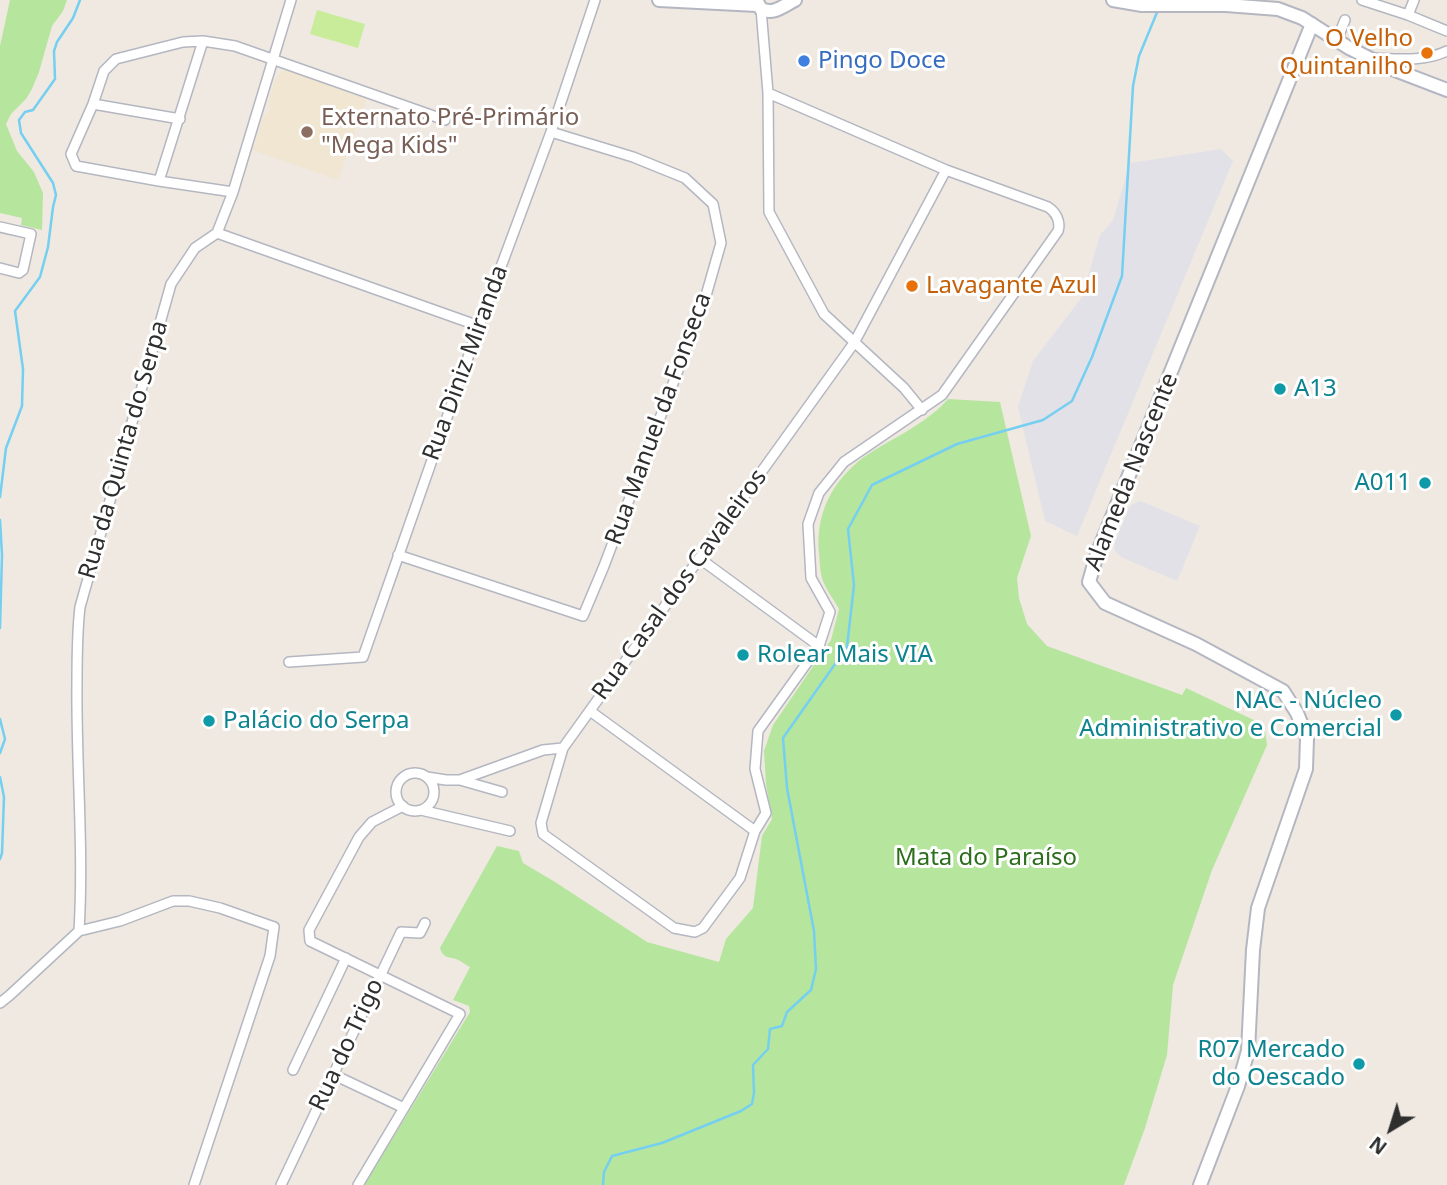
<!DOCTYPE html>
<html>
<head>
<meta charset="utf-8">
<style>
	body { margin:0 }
	#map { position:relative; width:1447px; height:1185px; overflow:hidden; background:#efe9e1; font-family:"Noto Sans",sans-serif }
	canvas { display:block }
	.north { position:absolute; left:1356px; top:1094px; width:70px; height:70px; -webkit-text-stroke:5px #fff; paint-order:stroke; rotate:218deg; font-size:19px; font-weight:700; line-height:28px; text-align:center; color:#2e2e2e }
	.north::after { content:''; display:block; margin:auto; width:24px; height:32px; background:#2e2e2e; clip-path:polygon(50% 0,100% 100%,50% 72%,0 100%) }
</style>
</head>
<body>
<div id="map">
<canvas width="1447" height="1185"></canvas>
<div class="north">N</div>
</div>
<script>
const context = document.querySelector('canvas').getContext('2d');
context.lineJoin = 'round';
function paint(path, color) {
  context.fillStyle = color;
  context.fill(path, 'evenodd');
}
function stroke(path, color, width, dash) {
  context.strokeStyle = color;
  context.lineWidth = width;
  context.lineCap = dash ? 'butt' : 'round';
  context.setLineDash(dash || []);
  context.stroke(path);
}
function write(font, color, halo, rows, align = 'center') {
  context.font = font + ' "Noto Sans",sans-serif';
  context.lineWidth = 6;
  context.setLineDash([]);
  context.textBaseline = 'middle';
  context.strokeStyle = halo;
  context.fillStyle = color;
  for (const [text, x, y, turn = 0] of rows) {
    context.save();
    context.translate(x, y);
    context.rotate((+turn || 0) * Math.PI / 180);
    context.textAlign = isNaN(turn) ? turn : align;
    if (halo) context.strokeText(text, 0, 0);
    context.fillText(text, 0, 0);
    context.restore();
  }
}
const industrial = new Path2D(`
	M 1221,149 L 1233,161 L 1077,536 L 1045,521 L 1018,407 L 1033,361 L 1082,297 L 1100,235 L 1113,220 L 1130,163 Z
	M 1139,501 L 1143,502 L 1200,526 L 1177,581 L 1121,557 L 1115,551 L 1115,542 L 1129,508 L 1133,504 Z`);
const education = new Path2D(`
	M 288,70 L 367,97 L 338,180 L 253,150 L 264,114 L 269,112 L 271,106 L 268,103 L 276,77 L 282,71 Z`);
const green = new Path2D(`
	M 10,0 L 67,0 L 63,11 L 52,26 L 39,72 L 32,89 L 26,99 L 11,114 L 6,124 L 17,151 L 34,172 L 43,193 L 42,230 L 21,225 L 22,218 L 0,213 L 0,46 Z
	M 948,399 L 1000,402 L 1031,536 L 1017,578 L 1019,598 L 1027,624 L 1047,646 L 1182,695 L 1186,688 L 1258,722 L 1265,730 L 1267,745 L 1212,870 L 1173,985 L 1167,1055 L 1145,1128 L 1124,1185 L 364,1185 L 470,1012 L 469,1006 L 453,1000 L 470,967 C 466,965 461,961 456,959 C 448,957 443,958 440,948 L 497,846 L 519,851 L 523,863 L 555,882 L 647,942 L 719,962 L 726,939 L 753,908 L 762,836 L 772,819 L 766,784 L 764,751 L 773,725 L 831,640 L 839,609 C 834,600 827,591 823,581 C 820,573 820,563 819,554 C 815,514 832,481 864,457 C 892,438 925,425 948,399 Z`);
const pitch = new Path2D(`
	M 317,10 L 365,24 L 358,48 L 310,34 Z`);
const stream = new Path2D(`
	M 0,497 L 6,448 L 22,406 L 23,369 L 15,311 L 40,277 L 48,247 L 53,207 L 56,195 L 53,183 L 21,133 L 19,120 L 25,112 L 33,110 L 55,79 L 54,51 L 57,42 L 73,18 L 80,0
	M 0,520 L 2,555 L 0,628
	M 0,719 L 5,739 L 0,753
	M 0,777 L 4,797 L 2,853 L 0,859
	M 603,1185 L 604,1172 L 612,1156 L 662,1143 L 741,1111 L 752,1104 L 754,1093 L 753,1065 L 768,1049 L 770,1029 L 782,1026 L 787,1012 L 811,990 L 816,969 L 814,931 L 787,788 L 783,738 L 847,647 L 854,585 L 848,529 L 872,485 L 957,444 L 1043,420 L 1072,401 L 1092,357 L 1122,276 L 1133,86 L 1139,56 L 1158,10`);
const street = new Path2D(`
	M 1362,0 L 1408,15 L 1447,31
	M 761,9 L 768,93 L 769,212 L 824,314 L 904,388 L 922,410
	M 1408,15 L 1414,0
	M 1337,40 L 1345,20
	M 1373,58 C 1398,59 1424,62 1447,51
	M 768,93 L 946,170 L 1048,207 C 1056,212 1061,222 1058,231 L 942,395 L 844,462 L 819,493 L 808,524 L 811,578 L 830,612 L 819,646 L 758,731 L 755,769 L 766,813 L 755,831 L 740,878 L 703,928 L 695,932 L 674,928 L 543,834 L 541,823 L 563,748 L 854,343 L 946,170
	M 93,104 L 180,119
	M 159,181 L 203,41
	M 233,192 L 159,181 L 76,166 L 71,154 L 93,104 L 104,71 L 116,59 L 183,42 L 203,41 L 235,46 L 445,120
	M 0,227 L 31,234 L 23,270 L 19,273 L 0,268
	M 217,233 L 479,326
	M 398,555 L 583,616 L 604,566 L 705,299 L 721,243 L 713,204 L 685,178 L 633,157 L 551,132
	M 699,558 L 819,646
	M 289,662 L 363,657 L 479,326 L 551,132 L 595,0
	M 590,711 L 755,831
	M396 792a19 19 0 1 1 38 0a19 19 0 1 1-38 0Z
	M 427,777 L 446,780 L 460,780 L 543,750 L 563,748
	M 460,780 L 502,792
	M 421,810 L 510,831
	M 79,931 C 84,848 76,766 77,683 C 77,658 77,632 80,607 L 171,284 L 195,248 L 217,233 L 233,192 L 291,0
	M 0,1003 L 10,995 L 79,931 L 120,921 L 173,901 L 189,901 L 220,908 L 274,927 L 270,956 L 194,1185
	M 293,1070 L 346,958
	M 332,1074 L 404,1108
	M 281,1185 L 401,932 L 420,933 L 425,923
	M 358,1185 L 460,1014 L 310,941 L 309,930 L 359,837 L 372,822 L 403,806`);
const secondary = new Path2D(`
	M 659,0 L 757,5
	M 756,0 L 761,9 C 774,15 783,6 795,0
	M 1113,0 L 1142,5 L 1226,5 L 1278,9 L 1302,18 L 1349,48 L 1387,67 L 1447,90
	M 1200,1185 L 1238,1086 L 1248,1051 L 1253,950 L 1258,908 L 1306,769 L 1307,738 L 1297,713 L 1283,691 L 1196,644 L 1105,603 L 1089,582 L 1097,554 L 1312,24`);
const markers = [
	[1427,53,7,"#e8710a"],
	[804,61,7,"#3f7fe0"],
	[307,132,7,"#8d6e63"],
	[912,286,7,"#e8710a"],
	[1280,389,7,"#0f9aa8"],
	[1425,483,7,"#0f9aa8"],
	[743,655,7,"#0f9aa8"],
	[1396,715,7,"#0f9aa8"],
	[209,721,7,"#0f9aa8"],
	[1359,1064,7,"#0f9aa8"]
];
const foodNames = [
	["O Velho",1413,39],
	["Quintanilho",1413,67],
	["Lavagante Azul",926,286,"left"]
];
const shopNames = [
	["Pingo Doce",818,61]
];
const educationNames = [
	["Externato Pré-Primário",321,118],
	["\"Mega Kids\"",321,146]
];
const streetNames = [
	["Rua Diniz Miranda",466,363,-70],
	["Rua Manuel da Fonseca",659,419,-70],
	["Rua da Quinta do Serpa",124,450,-74],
	["Alameda Nascente",1132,472,-68],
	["Rua Casal dos Cavaleiros",680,585,-54],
	["Rua do Trigo",347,1045,-65]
];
const cultureNames = [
	["A13",1294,389],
	["A011",1411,483,"right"],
	["Rolear Mais VIA",757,655],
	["NAC - Núcleo",1382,701,"right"],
	["Administrativo e Comercial",1382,729,"right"],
	["Palácio do Serpa",223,721],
	["R07 Mercado",1345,1050,"right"],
	["do Oescado",1345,1078,"right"]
];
const parkNames = [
	["Mata do Paraíso",986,858]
];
paint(industrial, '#e3e1e8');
paint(education, '#f0e6d1');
paint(green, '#b6e59e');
paint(pitch, '#c9ec9a');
stroke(stream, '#75cff0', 2.5);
stroke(street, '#b4b7c1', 12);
stroke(secondary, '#b4b7c1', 16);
stroke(street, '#fff', 9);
stroke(secondary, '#fff', 12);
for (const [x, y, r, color] of markers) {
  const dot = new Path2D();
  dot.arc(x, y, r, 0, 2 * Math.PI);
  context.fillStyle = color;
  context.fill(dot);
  stroke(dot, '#fff', 2.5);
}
write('24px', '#c56008', '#fff', foodNames, 'right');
write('24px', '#366cbe', '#fff', shopNames, 'left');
write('24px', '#785e54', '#fff', educationNames, 'left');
write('24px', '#2e2e2e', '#fff', streetNames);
write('24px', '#0d838f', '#fff', cultureNames, 'left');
write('24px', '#2c6e1b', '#fff', parkNames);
</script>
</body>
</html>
